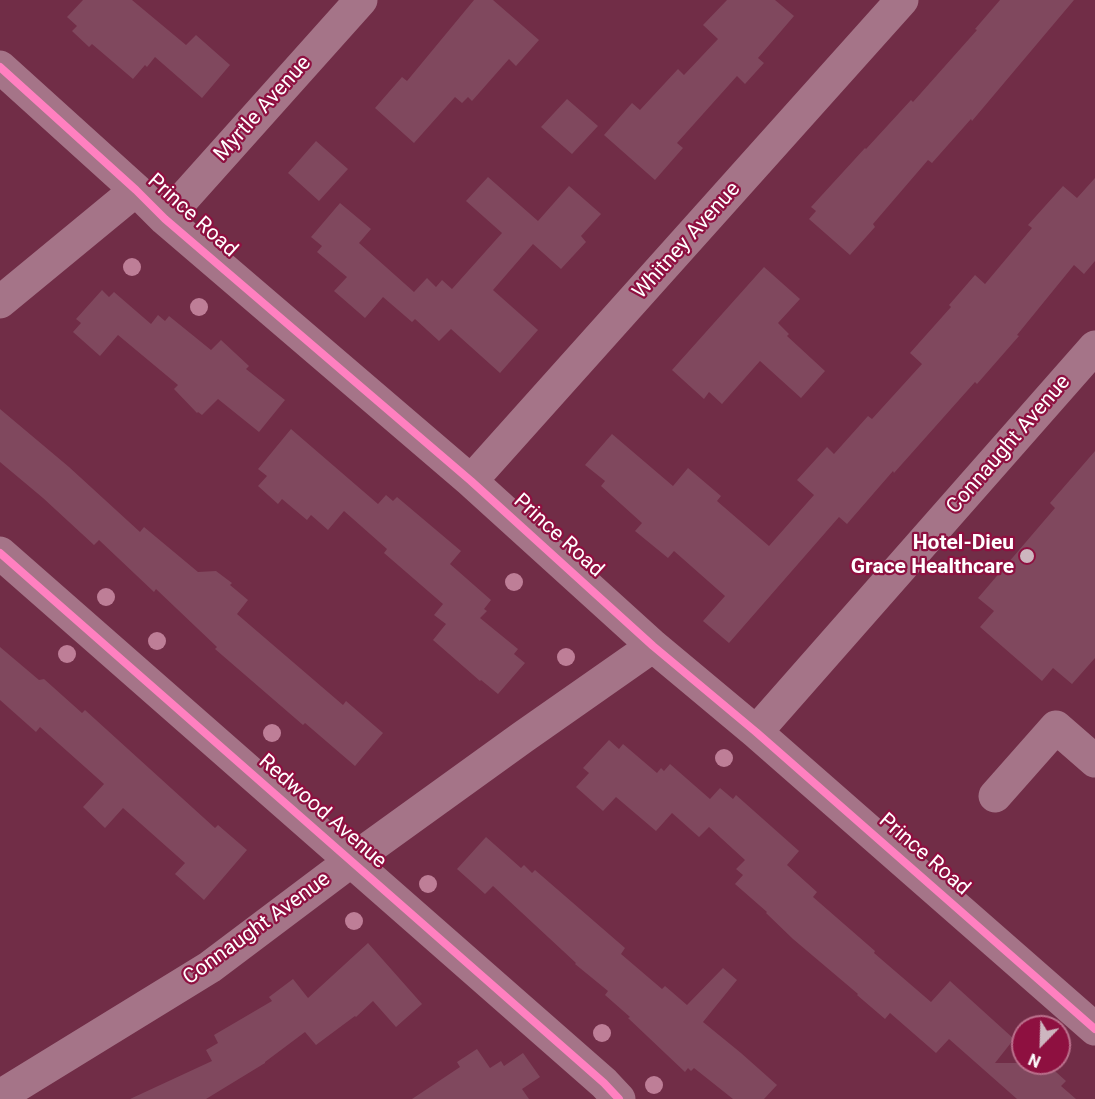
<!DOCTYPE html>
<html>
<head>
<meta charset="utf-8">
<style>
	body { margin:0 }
	#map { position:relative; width:1095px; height:1099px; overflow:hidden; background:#712d47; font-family:Roboto,sans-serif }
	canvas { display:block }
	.north { position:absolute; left:1011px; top:1015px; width:60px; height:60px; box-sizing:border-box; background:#8e1040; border:2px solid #bb708c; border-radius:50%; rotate:203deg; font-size:16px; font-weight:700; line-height:24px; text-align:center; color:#fff }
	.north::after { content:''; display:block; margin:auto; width:21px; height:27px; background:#cdb6bf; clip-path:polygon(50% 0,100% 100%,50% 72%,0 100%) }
</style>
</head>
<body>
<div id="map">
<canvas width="1095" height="1099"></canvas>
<div class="north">N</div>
</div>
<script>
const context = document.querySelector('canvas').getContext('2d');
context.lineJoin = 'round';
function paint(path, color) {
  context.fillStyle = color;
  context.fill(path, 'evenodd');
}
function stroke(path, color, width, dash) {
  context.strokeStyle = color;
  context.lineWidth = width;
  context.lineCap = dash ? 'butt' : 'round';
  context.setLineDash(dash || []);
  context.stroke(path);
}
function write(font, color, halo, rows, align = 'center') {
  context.font = font + ' Roboto,sans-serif';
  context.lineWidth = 4.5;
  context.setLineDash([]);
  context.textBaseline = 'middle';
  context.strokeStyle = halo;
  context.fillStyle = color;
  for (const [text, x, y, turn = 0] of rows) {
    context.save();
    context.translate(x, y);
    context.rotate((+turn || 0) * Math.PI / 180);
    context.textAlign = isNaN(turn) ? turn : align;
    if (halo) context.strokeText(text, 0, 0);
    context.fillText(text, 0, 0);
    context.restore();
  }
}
const building = new Path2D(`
	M 83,0 L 132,0 L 186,45 L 196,35 L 230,65 L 202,98 L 155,57 L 147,67 L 145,65 L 133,79 L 92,44 L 89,47 L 72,31 L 77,26 L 67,17 Z
	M 474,0 L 493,0 L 539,40 L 516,66 L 509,59 L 472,101 L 468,97 L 462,103 L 455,97 L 414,143 L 375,108 L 402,77 L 407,81 Z
	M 727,0 L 775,0 L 794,16 L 758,58 L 764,63 L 745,84 L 737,76 L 677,143 L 683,148 L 655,180 L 604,135 L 632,103 L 640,110 L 678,69 L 684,75 L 718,39 L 703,25 Z
	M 1000,0 L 1074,0 L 972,121 L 971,119 L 932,163 L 928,160 L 873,224 L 875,227 L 850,255 L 809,219 L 816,211 L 811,207 L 865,148 L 866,149 L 911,100 L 913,102 L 977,30 L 975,29 Z
	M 567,99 L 598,126 L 572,154 L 541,127 Z
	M 316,141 L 348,169 L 319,201 L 288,173 Z
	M 488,177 L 538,221 L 569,186 L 601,214 L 581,236 L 586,242 L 561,269 L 533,244 L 493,290 L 538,330 L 500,373 L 451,329 L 439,341 L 415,319 L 412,322 L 383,297 L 365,318 L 334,291 L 347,277 L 317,252 L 322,246 L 311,237 L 340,203 L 371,229 L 359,243 L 414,292 L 427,278 L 436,287 L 442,280 L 452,289 L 502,233 L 466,201 Z
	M 1095,178 L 1095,261 L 1084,274 L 1074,265 L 1017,335 L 1019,336 L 977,384 L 975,382 L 894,473 L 893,471 L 847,524 L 839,517 L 729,643 L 703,621 L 725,596 L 674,551 L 668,558 L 635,531 L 642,523 L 601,486 L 605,481 L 585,465 L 612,434 L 673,486 L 688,468 L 721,496 L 717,501 L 769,546 L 814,495 L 797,480 L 827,447 L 834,454 L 868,416 L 872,419 L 922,364 L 910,353 L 951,307 L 949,305 L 975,275 L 985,284 L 1032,228 L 1028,225 L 1063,186 L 1077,198 Z
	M 764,267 L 800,299 L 778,323 L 789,334 L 787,336 L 825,371 L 801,398 L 760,361 L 722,404 L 709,392 L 704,399 L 672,370 Z
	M 102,290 L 109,297 L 114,292 L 151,324 L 158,315 L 165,321 L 169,316 L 211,350 L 221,340 L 249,366 L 246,369 L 285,400 L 259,432 L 218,399 L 202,415 L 198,412 L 197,413 L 174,389 L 178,385 L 118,335 L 100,356 L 73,332 L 81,323 L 76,319 Z
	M 0,409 L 69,467 L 140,532 L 144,527 L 198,572 L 216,571 L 232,583 L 230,585 L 248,600 L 237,614 L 343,705 L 346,701 L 383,733 L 355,766 L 305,723 L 303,725 L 215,649 L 217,647 L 156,589 L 154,592 L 99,540 L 94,545 L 43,498 L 0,462 Z
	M 291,429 L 378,504 L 386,495 L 393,501 L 397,497 L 461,551 L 450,564 L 491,600 L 484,609 L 487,611 L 480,618 L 518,649 L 514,654 L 525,663 L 498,694 L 481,680 L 480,681 L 433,640 L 446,624 L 434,615 L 443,604 L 384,553 L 387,549 L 344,511 L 328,530 L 311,515 L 307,520 L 282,499 L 278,504 L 258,486 L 267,476 L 258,469 Z
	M 1095,451 L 1095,658 L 1072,684 L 1053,668 L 1042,681 L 980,627 L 994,611 L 978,598 L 1055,508 L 1050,503 Z
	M 0,647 L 39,680 L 44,679 L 82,713 L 85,710 L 215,828 L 218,825 L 247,850 L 204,900 L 175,874 L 185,863 L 123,808 L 105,828 L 83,807 L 104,784 L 40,727 L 36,732 L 0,700 Z
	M 609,740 L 619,749 L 623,744 L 657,773 L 661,768 L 664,771 L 670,764 L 710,799 L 720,788 L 733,799 L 736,795 L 799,851 L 787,865 L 817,892 L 813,897 L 875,951 L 874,953 L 931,1002 L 950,981 L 1014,1039 L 995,1063 L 1046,1063 L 1066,1081 L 1061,1086 L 1076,1099 L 1017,1099 L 949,1039 L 936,1053 L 890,1013 L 885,1019 L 857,995 L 858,994 L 793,939 L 766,913 L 767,912 L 735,884 L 743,875 L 736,869 L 745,860 L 709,827 L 699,837 L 672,813 L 656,831 L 616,797 L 603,811 L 576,787 L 589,773 L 583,768 Z
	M 486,837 L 521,868 L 524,865 L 532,873 L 535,870 L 625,948 L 621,954 L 662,989 L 665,986 L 687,1005 L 723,968 L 737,980 L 703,1022 L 741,1053 L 777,1085 L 764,1099 L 733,1099 L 694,1068 L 691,1071 L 688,1068 L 685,1072 L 628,1018 L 630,1017 L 605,995 L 608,991 L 575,964 L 576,963 L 493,886 L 485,894 L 457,869 Z
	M 368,943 L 422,1004 L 396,1027 L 373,1001 L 356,1017 L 355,1016 L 316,1045 L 305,1032 L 265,1062 L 265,1063 L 206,1099 L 130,1099 L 212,1061 L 206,1050 L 218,1043 L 214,1035 L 272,1001 L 269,997 L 293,979 L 308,998 Z
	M 477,1049 L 490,1068 L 501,1061 L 504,1066 L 523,1053 L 540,1077 L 522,1089 L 529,1099 L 412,1099 L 460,1067 L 457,1062 Z`);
const minor = new Path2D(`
	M 0,67 L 136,190 L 165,219 L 471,481 L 653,646 L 756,732 L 1095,1029
	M 165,219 L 361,0
	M 0,302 L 136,190
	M 471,481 L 902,0
	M 0,553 L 604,1083 L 619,1099
	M 756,732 L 1095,347
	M 995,796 L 1056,727 L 1095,761
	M 0,1096 L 210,967 L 351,861 L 523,737 L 653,646`);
const cycleway = new Path2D(`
	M 0,67 L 136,190 L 165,219 L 471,481 L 653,646 L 756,732 L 1095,1029
	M 0,553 L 604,1083 L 619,1099`);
const trees = [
	[132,267],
	[199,307],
	[514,582],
	[106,597],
	[157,641],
	[67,654],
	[566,657],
	[272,733],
	[724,758],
	[428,884],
	[354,921],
	[602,1033],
	[654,1085]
];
const markers = [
	[1027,556,8,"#cdb6bf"]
];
const streetNames = [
	["Myrtle Avenue",263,109,-48],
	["Prince Road",192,216,42],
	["Whitney Avenue",687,241,-48],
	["Connaught Avenue",1009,445,-49],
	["Prince Road",558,536,42],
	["Redwood Avenue",322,812,41],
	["Prince Road",924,855,41],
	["Connaught Avenue",257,929,-36]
];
const poiNames = [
	["Hotel-Dieu",1014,544],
	["Grace Healthcare",1014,568]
];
paint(building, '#80485e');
stroke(minor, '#a57488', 33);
stroke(cycleway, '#ff80c0', 8);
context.fillStyle = '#be7e97';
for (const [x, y] of trees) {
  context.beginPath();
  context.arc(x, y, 9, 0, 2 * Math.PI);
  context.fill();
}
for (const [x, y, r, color] of markers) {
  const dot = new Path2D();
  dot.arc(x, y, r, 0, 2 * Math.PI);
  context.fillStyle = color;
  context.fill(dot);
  stroke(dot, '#8e1040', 2);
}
write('21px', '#fff', '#8e1040', streetNames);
write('bold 21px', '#fff', '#8e1040', poiNames, 'right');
</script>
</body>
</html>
